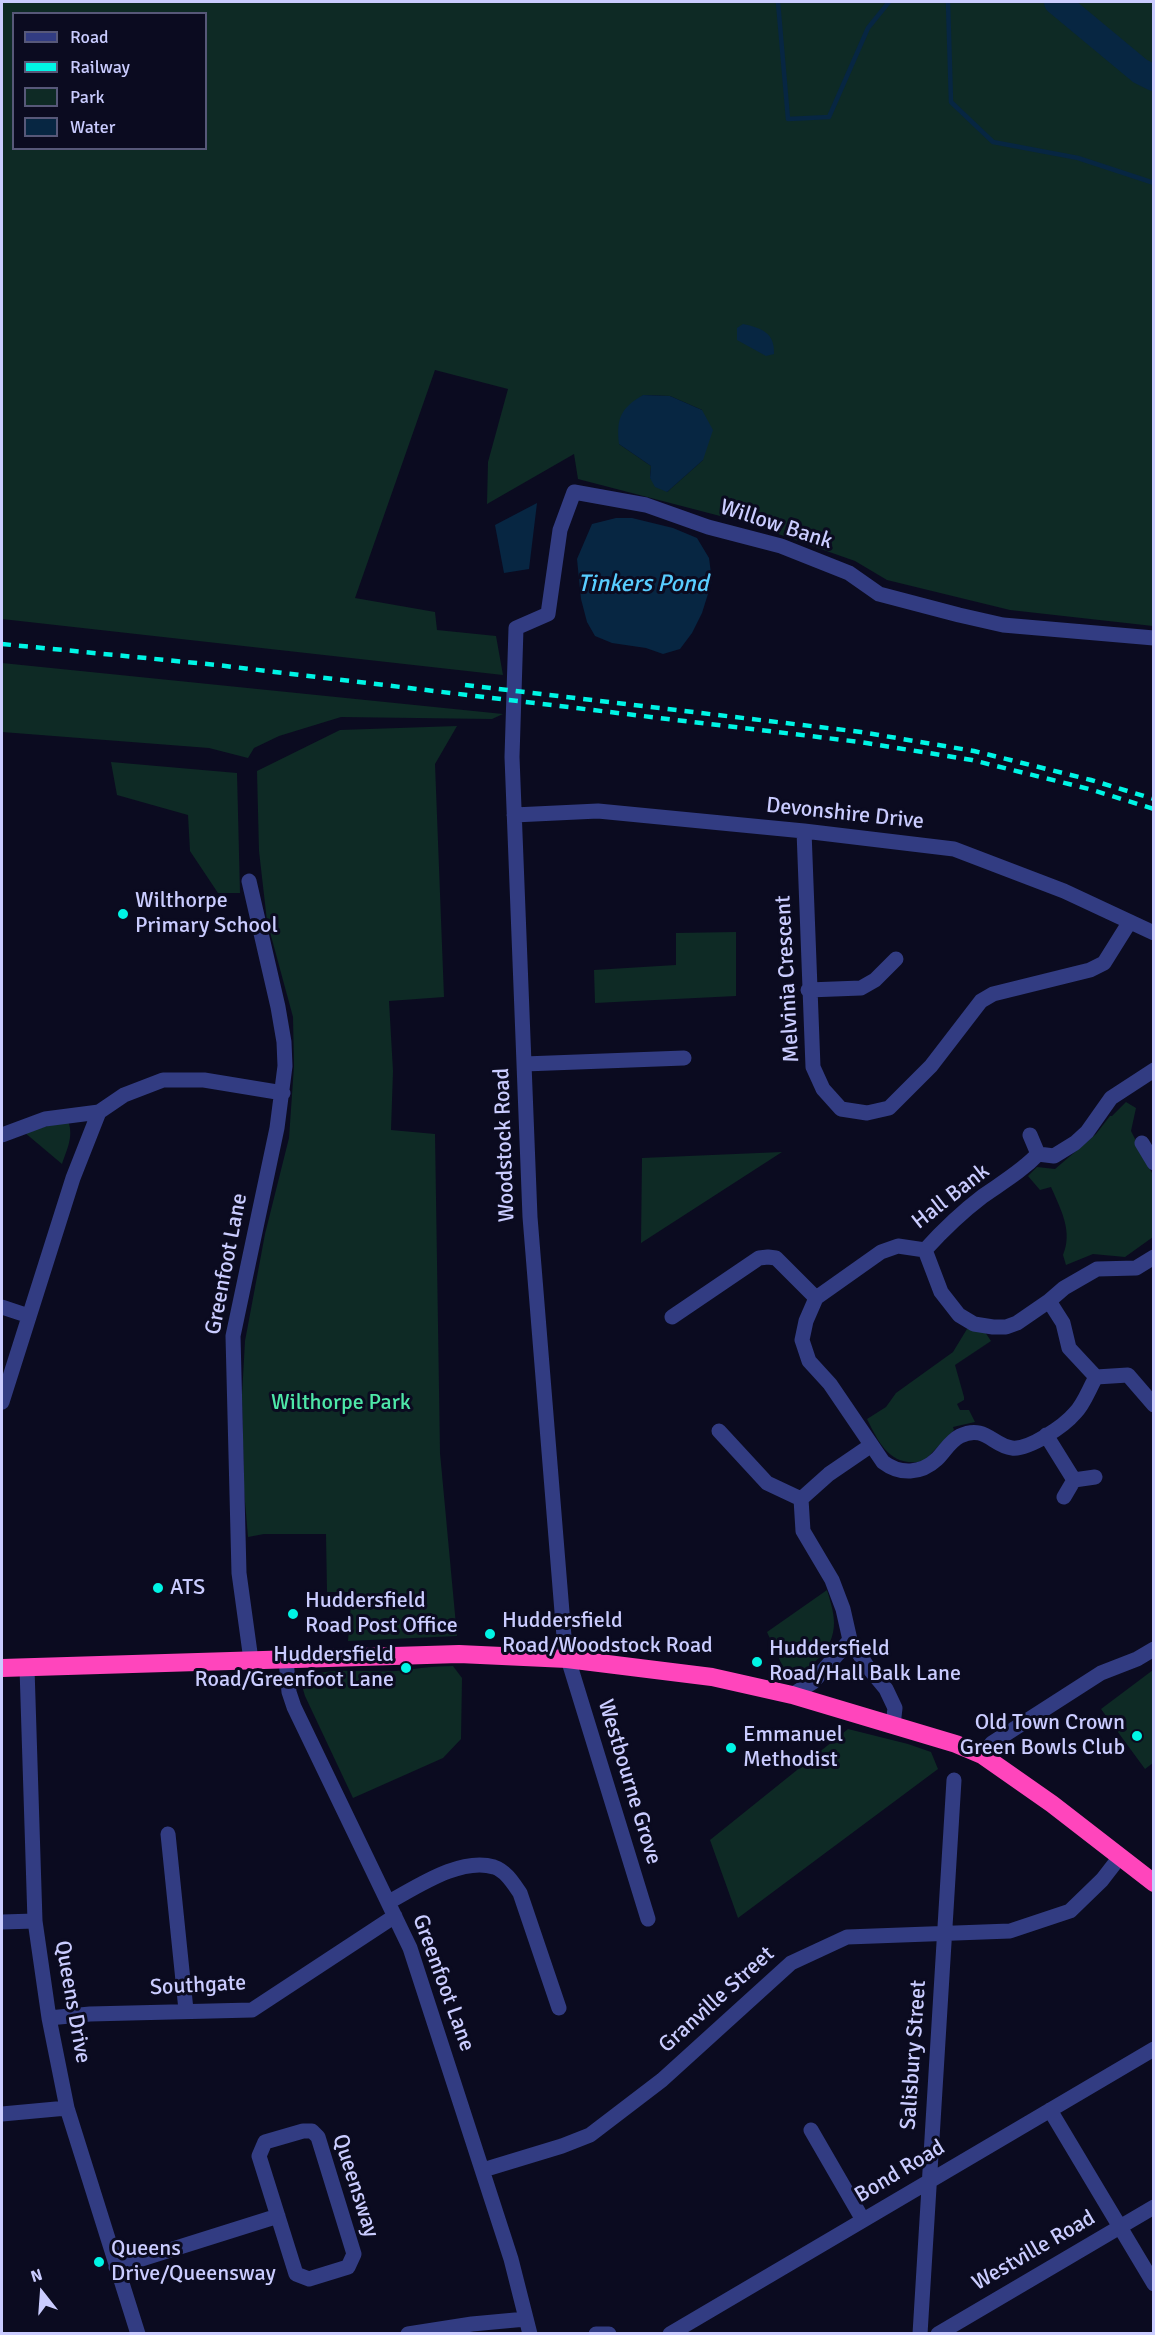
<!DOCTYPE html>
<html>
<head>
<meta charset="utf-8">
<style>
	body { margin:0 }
	#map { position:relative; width:1155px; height:2335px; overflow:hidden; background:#0b0b20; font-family:Signika,sans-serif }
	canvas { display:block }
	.frame { position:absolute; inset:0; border:3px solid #caccff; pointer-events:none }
	.legend { position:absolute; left:12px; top:12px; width:195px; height:138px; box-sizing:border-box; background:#0b0b20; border:2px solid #575879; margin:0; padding:8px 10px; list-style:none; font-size:18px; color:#caccff }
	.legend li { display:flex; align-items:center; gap:12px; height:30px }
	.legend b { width:30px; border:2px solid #575879 }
	.north { position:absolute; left:12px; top:2263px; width:60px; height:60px; -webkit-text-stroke:4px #0b0b20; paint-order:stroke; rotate:343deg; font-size:16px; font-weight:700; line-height:24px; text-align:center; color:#caccff }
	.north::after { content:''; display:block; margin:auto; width:21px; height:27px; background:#caccff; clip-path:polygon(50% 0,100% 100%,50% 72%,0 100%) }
</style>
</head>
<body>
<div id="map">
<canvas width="1155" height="2335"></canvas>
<div class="frame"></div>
<ul class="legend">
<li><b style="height:8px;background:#323c82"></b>Road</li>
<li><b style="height:8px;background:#00f5e5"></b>Railway</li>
<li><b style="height:16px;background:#0e2a25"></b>Park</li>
<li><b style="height:16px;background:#072642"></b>Water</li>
</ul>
<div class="north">N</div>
</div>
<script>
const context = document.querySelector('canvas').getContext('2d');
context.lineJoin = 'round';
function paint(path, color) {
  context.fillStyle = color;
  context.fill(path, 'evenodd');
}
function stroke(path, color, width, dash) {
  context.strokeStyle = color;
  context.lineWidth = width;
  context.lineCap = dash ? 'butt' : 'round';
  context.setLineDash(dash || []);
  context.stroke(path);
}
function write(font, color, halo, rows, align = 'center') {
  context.font = font + ' Signika,sans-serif';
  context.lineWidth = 6;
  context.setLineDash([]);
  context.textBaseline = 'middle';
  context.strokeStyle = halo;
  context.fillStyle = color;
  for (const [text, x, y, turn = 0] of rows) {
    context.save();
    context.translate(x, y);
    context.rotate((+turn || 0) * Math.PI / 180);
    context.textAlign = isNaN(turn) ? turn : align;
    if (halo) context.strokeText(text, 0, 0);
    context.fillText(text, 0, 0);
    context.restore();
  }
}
const green = new Path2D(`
	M 2,2 L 1153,2 L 1153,626 L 1010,610 L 887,580 L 855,561 L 747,523 L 578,479 L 574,454 L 487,504 L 488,462 L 508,389 L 435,370 L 355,598 L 435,612 L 437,630 L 496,636 L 503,675 L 2,619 ZM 14,14 L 206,14 L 206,148 L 14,148 ZM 643,395 L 670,396 L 702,410 L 703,460 L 667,492 L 650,478 L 651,466 L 619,444 Z
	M 2,663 L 503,714 L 492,719 L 341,717 L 279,736 L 254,748 L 248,758 L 209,748 L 2,732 Z
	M 457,726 L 435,764 L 444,997 L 389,1001 L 393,1071 L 391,1130 L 435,1134 L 440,1453 L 457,1636 L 348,1641 L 352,1592 L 327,1592 L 326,1534 L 264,1534 L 248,1537 L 244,1490 L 242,1395 L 245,1341 L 265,1234 L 289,1138 L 294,1066 L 293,1017 L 267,921 L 259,851 L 257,771 L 340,730 Z
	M 111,762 L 237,773 L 240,893 L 218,893 L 190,851 L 188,815 L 117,795 Z
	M 736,932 L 736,996 L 595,1003 L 594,970 L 676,965 L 676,933 Z
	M 1126,1102 L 1136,1108 L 1131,1131 L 1153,1175 L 1153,1237 L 1125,1257 L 1093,1254 L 1066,1265 L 1063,1255 C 1073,1231 1061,1210 1051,1187 L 1040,1190 L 1028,1176 L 1037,1167 L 1055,1169 L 1096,1134 L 1110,1116 L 1112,1116 Z
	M 68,1121 C 74,1136 67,1149 62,1164 L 24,1132 Z
	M 782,1152 L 641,1243 L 642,1158 Z
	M 967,1329 L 983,1329 L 991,1341 L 955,1365 L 964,1397 L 964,1400 L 957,1404 L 960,1410 L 969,1410 L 975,1422 L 953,1427 L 954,1430 L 924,1461 C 891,1468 880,1445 867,1419 L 886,1407 L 896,1393 L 953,1352 Z
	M 827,1590 C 830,1600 834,1612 834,1623 C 834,1650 811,1670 787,1676 L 767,1632 Z
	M 453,1666 L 462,1678 L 461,1739 L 443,1758 L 353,1798 L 305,1696 L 302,1686 L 307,1676 C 335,1667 366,1673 396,1671 C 415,1669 433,1666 453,1666 Z
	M 1153,1670 L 1153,1763 L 1145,1769 L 1101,1709 Z
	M 848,1729 L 908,1744 L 931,1752 L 938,1769 L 738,1918 L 710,1840 Z`);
const water = new Path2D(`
	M 743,324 C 762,328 775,333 774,354 L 766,356 L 737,340 L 737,328 Z
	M 643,395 L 670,396 L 702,410 L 713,430 L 703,460 L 667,492 L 655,487 L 650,478 L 651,466 L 619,444 C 616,418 621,408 643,395 Z
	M 537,503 L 529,569 L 504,573 L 495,525 Z
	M 616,518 L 632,518 L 673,528 L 697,538 L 709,558 L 712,581 L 702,613 L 692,633 L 680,649 L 663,654 L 646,648 L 612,643 L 595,636 L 587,622 L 581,599 L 577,559 L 592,524 Z`);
const stream = new Path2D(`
	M 778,2 L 788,119 L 829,117 L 868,28 L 889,2
	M 948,2 L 951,102 L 993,142 L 1078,158 L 1154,183`);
const river = new Path2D(`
	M 1057,2 L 1140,71 L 1154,78`);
const minor = new Path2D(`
	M 514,815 L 598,811 L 804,831 L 954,849 L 1064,891 L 1154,933
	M 804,831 L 813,1067 L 823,1089 L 841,1109 L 867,1113 L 889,1108 L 931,1066 L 981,1001 L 993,994 L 1090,970 L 1104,963 L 1129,923
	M 249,881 L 278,1007 L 284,1042 L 285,1066 L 277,1128 L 233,1336 L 239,1573 L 251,1660
	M 808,990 L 861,988 L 875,980 L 896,959
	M 524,1064 L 684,1058
	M 2,1135 L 45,1119 L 99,1112
	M 1030,1135 L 1038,1154 L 1054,1156 L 1075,1143 L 1087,1132 L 1111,1098 L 1154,1070
	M 1142,1143 L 1154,1163
	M 925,1250 L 898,1246 L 881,1252 L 816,1298 L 806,1321 L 802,1340 L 809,1361 L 830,1384 L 883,1462 C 900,1475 921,1474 937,1459 C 945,1451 950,1441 960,1436 C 985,1424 993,1446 1012,1448 C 1029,1450 1064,1426 1075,1413 C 1084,1404 1089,1389 1096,1377
	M 925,1250 L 941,1292 L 959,1315 L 974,1324 L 993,1327 L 1006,1327 L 1017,1323 L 1049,1301 L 1064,1288 L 1097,1269 L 1136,1268 L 1154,1257
	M 925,1250 C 943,1230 962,1212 983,1196 C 1003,1182 1022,1171 1038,1154
	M 1049,1301 L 1063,1323 L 1069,1348 L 1096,1377
	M 2,1307 L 29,1316
	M 672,1317 L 759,1258 L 768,1257 L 776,1258 L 816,1298
	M 1096,1377 L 1128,1375 L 1154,1405
	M 2,1402 L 73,1178 L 99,1112 L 124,1095 L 163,1080 L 204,1080 L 283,1093
	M 719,1431 L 767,1483 L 801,1499
	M 1046,1435 L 1074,1480 L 1095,1477
	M 870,1446 L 829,1474 L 801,1499 L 803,1531 L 832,1580 L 843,1609 L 850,1640 L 867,1666 L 886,1689 L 895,1708 L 893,1725
	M 1064,1497 L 1074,1480
	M 286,1660 L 289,1692 L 294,1707 L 410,1948 L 511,2259 L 530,2334
	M 27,1668 L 35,1921 L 49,2018 L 67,2108 L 138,2334
	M 792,1695 L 813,1682 L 850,1640
	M 982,1755 L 992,1743 L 1101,1673 L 1137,1659 L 1154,1649
	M 168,1834 L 186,2010
	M 389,1902 C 417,1887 460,1857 494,1867 C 506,1871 513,1883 520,1893 L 559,2008
	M 648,1919 L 565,1649 L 530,1217 L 512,757 L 516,628 L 548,614 L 560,530 L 574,492 L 646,505 L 708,527 L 781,546 L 849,573 L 879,594 L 959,615 L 1003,625 L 1154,638
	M 2,1922 L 35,1921
	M 49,2018 L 90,2014 L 252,2010 L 395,1916
	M 1050,2110 L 1154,2284
	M 2,2114 L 67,2108
	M 811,2130 L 863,2220
	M 303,2131 L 312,2131 L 318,2137 L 354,2254 L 348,2267 L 309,2279 L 296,2274 L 259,2156 L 265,2142 Z
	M 483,2170 L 562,2146 L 590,2135 L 662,2080 L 791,1963 L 847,1937 L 1010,1931 L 1070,1911 L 1102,1880 L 1119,1858
	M 116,2267 L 278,2216
	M 408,2334 L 472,2324 L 526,2319
	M 596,2334 L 609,2334
	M 670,2334 L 1154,2049
	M 920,2334 L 954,1780
	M 938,2334 L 1154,2207`);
const highway = new Path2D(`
	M 2,1668 L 459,1654 L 567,1659 L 712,1677 L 792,1695 L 956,1744 L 982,1755 L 1052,1804 L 1154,1883`);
const rail = new Path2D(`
	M 2,644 L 217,665 L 860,742 L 972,760 L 1089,789 L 1154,809
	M 465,685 L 861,732 L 974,751 L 1091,780 L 1154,799`);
const markers = [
	[123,914,6,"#00f5e5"],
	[158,1588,6,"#00f5e5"],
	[293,1614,6,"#00f5e5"],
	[490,1634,6,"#00f5e5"],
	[757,1662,6,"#00f5e5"],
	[406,1668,6,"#00f5e5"],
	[1137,1736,6,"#00f5e5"],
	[731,1748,6,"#00f5e5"],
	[99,2262,6,"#00f5e5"]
];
const streetNames = [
	["Willow Bank",776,525,18],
	["Devonshire Drive",845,814,6],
	["Melvinia Crescent",788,979,-93],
	["Woodstock Road",505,1145,-92],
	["Hall Bank",951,1197,-38],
	["Greenfoot Lane",227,1264,-79],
	["Westbourne Grove",629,1782,73],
	["Greenfoot Lane",443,1983,70],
	["Southgate",198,1986,-3],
	["Granville Street",717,2000,-42],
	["Queens Drive",72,2002,80],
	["Salisbury Street",914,2055,-86],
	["Bond Road",900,2172,-31],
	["Queensway",355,2186,72],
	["Westville Road",1034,2251,-30]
];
const poiNames = [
	["Wilthorpe",135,901],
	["Primary School",135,926],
	["ATS",170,1588],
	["Huddersfield",305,1601],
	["Road Post Office",305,1626],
	["Huddersfield",502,1621],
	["Road/Woodstock Road",502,1646],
	["Huddersfield",769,1649],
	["Road/Hall Balk Lane",769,1674],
	["Huddersfield",394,1655,"right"],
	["Road/Greenfoot Lane",394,1680,"right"],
	["Old Town Crown",1125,1723,"right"],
	["Green Bowls Club",1125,1748,"right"],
	["Emmanuel",743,1735],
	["Methodist",743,1760],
	["Queens",111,2249],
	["Drive/Queensway",111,2274]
];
const parkNames = [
	["Wilthorpe Park",341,1403]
];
const waterNames = [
	["Tinkers Pond",643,585]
];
paint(green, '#0e2a25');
paint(water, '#072642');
stroke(stream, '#072642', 4.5);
stroke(river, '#072642', 26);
stroke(minor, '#323c82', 15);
stroke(highway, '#ff45bc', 18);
stroke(rail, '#00f5e5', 4.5, [9, 8]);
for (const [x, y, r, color] of markers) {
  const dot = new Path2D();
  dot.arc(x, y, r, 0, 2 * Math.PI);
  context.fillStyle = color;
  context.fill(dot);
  stroke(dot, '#0b0b20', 2);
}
write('22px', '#caccff', '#0b0b20', streetNames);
write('22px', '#caccff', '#0b0b20', poiNames, 'left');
write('22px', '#4ee7a8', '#0b0b20', parkNames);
write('italic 24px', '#58cdff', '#0b0b20', waterNames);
</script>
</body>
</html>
